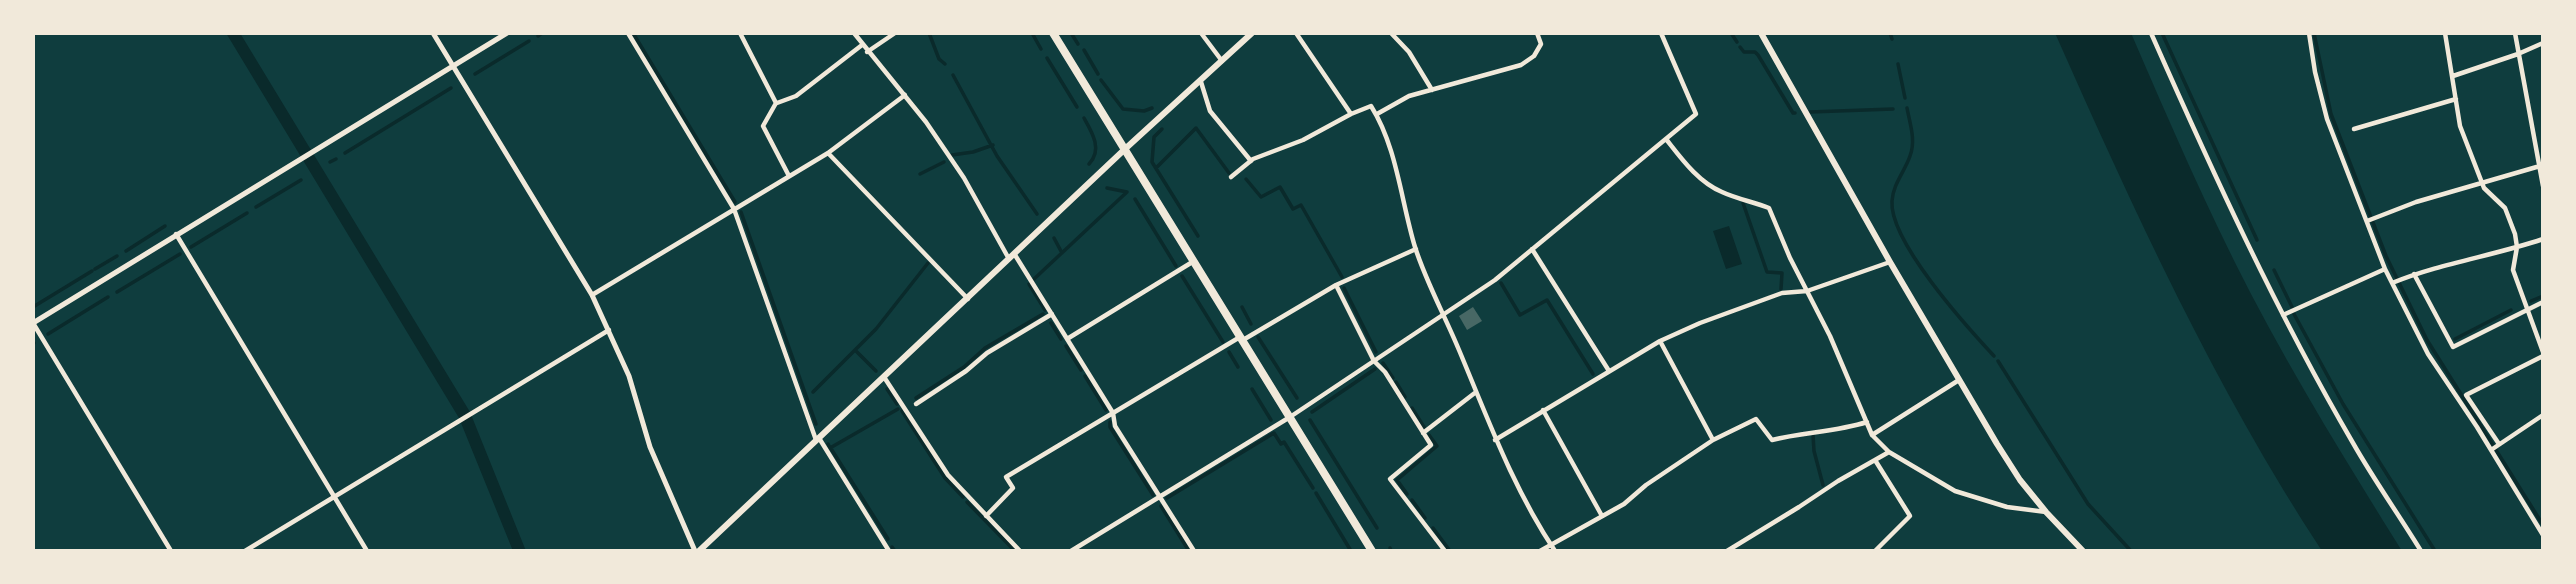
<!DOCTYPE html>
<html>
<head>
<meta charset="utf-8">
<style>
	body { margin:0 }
	#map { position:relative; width:2576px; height:584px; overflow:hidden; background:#0f3d3e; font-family:"Asap Condensed",sans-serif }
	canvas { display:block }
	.frame { position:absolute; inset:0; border:35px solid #f1e9da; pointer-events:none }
</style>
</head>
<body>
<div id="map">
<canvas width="2576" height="584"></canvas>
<div class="frame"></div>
</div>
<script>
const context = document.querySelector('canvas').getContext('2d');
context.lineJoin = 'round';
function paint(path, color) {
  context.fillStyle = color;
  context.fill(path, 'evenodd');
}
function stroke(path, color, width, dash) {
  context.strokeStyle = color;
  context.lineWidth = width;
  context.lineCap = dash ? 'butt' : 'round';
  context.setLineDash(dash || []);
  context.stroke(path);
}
const water = new Path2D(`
	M 226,33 L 240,33 L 470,412 L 526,551 L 513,551 L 459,418 Z
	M 2055,33 L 2131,33 C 2169,121 2207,209 2251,294 C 2297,382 2349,466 2402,551 L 2322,551 C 2215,388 2134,211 2055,33 Z
	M 1729,226 L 1742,264 L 1726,269 L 1713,231 Z`);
const stream = new Path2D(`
	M 633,33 L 735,202
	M 929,33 L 939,59 L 945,64
	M 1032,33 L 1041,49
	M 1071,33 L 1078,44
	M 1731,33 L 1737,42
	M 1890,33 L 1892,39
	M 2162,33 L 2257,240
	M 2314,33 L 2331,114 L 2386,256 L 2427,340 L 2543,525
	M 538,36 L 542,33
	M 1740,47 L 1744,52 L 1755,52 L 1758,55 L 1793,113 L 1795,113
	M 1084,50 L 1098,74
	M 1047,58 L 1077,107
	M 1898,64 L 1905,98
	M 475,74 L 529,41
	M 953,75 L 997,156 L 1037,214
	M 1101,80 L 1123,109 L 1144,111 L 1152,108
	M 1907,108 C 1910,124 1916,140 1910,156 C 1905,171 1893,184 1892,201 C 1889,241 1967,327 1994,356
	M 1810,112 L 1893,109
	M 1084,118 C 1092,132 1103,150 1089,164
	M 1162,129 L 1154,137 L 1152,162 L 1198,236
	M 345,153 L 451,88
	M 952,155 L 973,152 L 993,145
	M 330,162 L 336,159
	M 1156,168 L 1196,128 L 1229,173
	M 920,174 L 944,162
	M 1246,179 L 1261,197 L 1280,187 L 1293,209 L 1301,205 L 1342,277
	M 1107,188 L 1127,192
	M 1135,199 L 1176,266
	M 1743,203 L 1767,272 L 1782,273 L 1781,289
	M 256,207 L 301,180
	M 741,212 L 816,424
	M 1054,238 L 1062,253
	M 191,247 L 247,213
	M 126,251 L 165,226
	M 95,269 L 117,256
	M 2274,270 L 2292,307
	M 1182,276 L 1223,342
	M 1034,279 L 1127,192
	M 1501,283 L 1520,315 L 1547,300 L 1593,374
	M 1029,284 L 1045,310
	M 1344,288 L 1376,352
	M 117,292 L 180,254
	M 2531,301 L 2543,296
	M 33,307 L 92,271
	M 1242,307 L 1251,324
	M 2294,314 L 2343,404 L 2435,551
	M 1051,323 L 1061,339
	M 48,334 L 108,297
	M 1258,337 L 1297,398
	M 2455,339 L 2511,310
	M 33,343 L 34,343
	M 1066,346 L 1081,370
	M 855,350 L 876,371
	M 1229,352 L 1238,367
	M 1998,361 L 2088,504 L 2131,551
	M 1383,363 L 1393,378
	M 1085,376 L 1106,410
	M 1396,382 L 1405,397
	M 887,389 L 897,404
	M 1252,389 L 1271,420
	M 813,392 L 876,329 L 928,263
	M 916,398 L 964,367 L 985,348 L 1043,314
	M 1412,408 L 1424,427
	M 902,411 L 945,478 L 963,497
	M 1312,412 L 1375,369
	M 1310,420 L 1377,528
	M 1110,422 L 1110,427 L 1153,495
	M 1813,435 L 1814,451 L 1823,485
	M 828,444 L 830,448 L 898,409
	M 830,447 L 888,539
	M 1316,493 L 1351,551
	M 1407,494 L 1397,480 L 1437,446 L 1429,435
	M 1167,498 L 1274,433 L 1281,444 L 1284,442 L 1313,488
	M 1412,500 L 1425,518
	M 967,502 L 1015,551
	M 1161,506 L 1189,551
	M 1433,528 L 1450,551
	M 892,547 L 895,551
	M 1390,548 L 1391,551`);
const building = new Path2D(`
	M 1473,307 L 1482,321 L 1467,330 L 1459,316 Z`);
const minor = new Path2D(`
	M 628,33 L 734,209 L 816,440
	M 740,33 L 776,103 L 763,126 L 789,176
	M 854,33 L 926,122 L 964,178 L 1009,259
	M 1201,33 L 1222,61
	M 1296,33 L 1351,114 L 1371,106 C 1397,147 1401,201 1415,247 C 1426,282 1445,316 1459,350 C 1488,419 1513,488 1555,551
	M 1391,33 L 1409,52 L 1432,90
	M 2151,33 C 2213,173 2276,311 2353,443 C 2374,480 2399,515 2421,551
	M 2309,33 L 2315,72 L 2327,119 L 2385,269 L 2428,354 L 2477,427 L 2543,535
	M 2445,33 L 2460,126 L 2484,188 L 2505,208 L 2515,234 L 2517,247 L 2513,270 L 2543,352
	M 2515,33 L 2543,186
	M 867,52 L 895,33
	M 2453,76 L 2518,54 L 2543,43
	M 1201,82 L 1210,111 L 1251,161
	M 777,103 L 796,96 L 862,45
	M 1377,114 L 1409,96 L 1521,65 L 1534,56 L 1541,44 L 1537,33
	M 2354,129 L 2456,99
	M 1666,139 C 1681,158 1698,182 1722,192 C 1737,199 1754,202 1769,208 L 1790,258 L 1830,336 L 1872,435 L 1889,452 L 1955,491 L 2007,507 L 2046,512
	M 828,153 L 968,299
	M 1231,177 L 1253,159 L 1303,140 L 1351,114
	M 2367,221 L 2416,202 L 2540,166
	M 176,234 L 367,551
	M 1532,249 L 1609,371
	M 1015,255 L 1113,413 L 1115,426 L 1194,551
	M 2414,274 L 2453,347 L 2543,302
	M 2392,283 C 2441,263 2493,256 2543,239
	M 1336,285 L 1374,361 L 1385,372 L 1431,445 L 1390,479 L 1445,551
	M 592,295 L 828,153 L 905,95
	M 2283,315 L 2385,269
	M 33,323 L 171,551
	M 1067,339 L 1194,261
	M 1243,340 L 1336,285 L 1416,249
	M 1660,341 L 1713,440
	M 884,377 L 948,475 L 1020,551
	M 916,404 L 966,371 L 987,353 L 1052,314
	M 1543,410 L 1602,516
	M 1423,433 L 1476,392
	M 1872,435 L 1959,380
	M 819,438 L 889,551
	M 1495,440 L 1660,341 L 1700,323 L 1782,293 L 1807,291 L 1890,262
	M 2499,444 L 2466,395 L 2543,356
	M 2491,450 L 2543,415
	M 986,516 L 1013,488 L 1006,477 L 1240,337
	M 245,551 L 609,330
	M 1071,551 L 1290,417 L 1495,280 L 1696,114 L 1661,33
	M 1540,551 L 1624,504 L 1646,485 L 1713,440 L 1756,419 L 1772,440 C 1803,432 1836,432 1867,422
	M 1727,551 L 1799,507 L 1838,481 L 1889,452
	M 1875,551 L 1910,516 L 1875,460`);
const tertiary = new Path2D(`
	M 433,33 L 592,295 L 629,376 L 650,447 L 695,551
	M 33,323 L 507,33`);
const secondary = new Path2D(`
	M 1761,33 L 1890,262 L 1997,444 L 2020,480 L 2046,512 L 2083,551
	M 699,551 L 1125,149 L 1252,33`);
const trunk = new Path2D(`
	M 1053,33 L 1372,551`);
paint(water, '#0a2a2b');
stroke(stream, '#0a2a2b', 3.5);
paint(building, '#486865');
stroke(minor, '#f1e9da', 4.5);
stroke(tertiary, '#f1e9da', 5);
stroke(secondary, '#f1e9da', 6);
stroke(trunk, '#f1e9da', 8);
</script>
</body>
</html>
